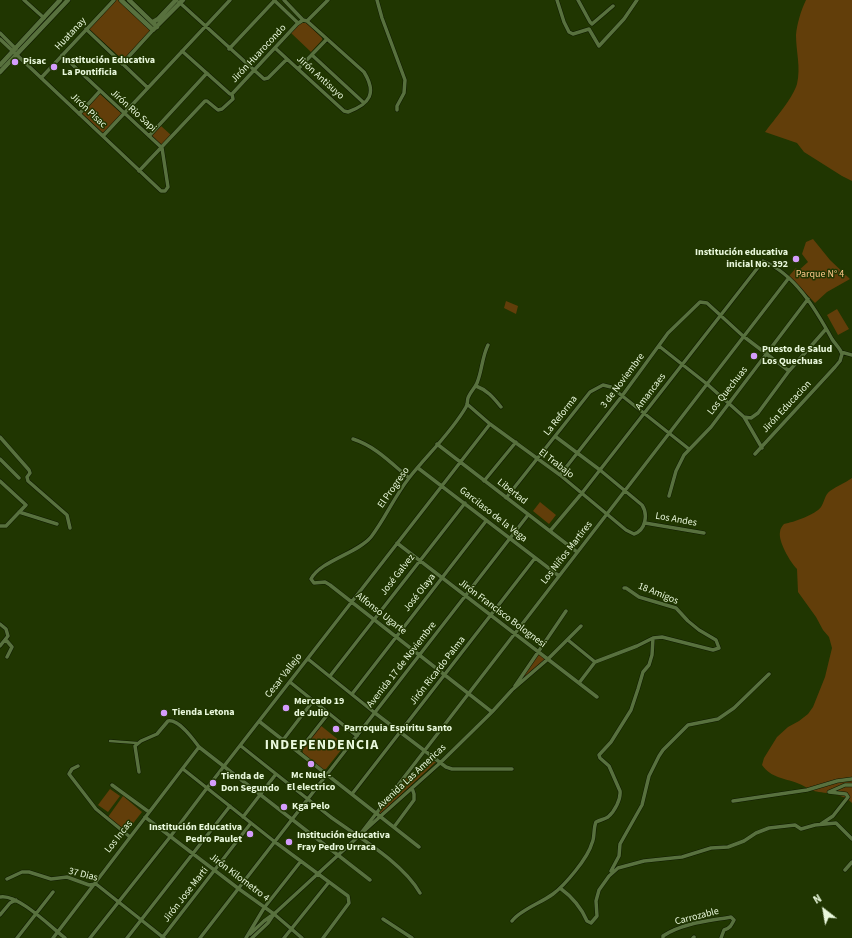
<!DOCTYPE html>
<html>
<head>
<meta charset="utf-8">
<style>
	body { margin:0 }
	#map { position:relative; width:852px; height:938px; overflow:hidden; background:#203601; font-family:"Source Sans 3",sans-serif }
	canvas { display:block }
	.north { position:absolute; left:804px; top:890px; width:40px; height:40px; -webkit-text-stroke:3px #203601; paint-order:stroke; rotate:329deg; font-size:11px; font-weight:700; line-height:16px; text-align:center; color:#e9f8dc }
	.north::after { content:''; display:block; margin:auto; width:14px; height:18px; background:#e9f8dc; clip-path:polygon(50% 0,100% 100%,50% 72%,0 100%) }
</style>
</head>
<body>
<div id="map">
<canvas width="852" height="938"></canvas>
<div class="north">N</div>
</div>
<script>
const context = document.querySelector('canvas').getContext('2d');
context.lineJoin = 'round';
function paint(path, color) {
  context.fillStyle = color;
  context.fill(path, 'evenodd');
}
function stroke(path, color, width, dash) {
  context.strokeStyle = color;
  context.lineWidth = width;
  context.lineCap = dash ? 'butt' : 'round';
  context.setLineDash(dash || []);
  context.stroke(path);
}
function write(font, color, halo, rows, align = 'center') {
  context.font = font + ' "Source Sans 3",sans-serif';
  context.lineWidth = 3;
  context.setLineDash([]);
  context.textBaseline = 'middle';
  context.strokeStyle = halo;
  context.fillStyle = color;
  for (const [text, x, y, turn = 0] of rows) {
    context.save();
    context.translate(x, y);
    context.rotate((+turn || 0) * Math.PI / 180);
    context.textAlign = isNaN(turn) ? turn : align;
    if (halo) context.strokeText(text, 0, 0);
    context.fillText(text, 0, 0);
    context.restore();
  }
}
const green = new Path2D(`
	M 116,0 L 118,0 L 151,30 L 123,60 L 89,29 Z
	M 806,0 L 852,0 L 852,181 L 842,176 L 804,152 L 797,143 L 765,132 C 774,120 793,98 797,84 C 801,67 796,52 796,35 C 797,24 801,10 806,0 Z
	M 302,23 L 307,23 L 322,38 L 322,40 L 311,52 L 291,33 L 299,24 Z
	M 100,94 L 122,114 L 103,133 L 82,114 Z
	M 161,126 L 171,135 L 161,145 L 152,136 Z
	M 813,239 L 830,260 L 850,279 L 827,292 L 815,303 L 789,276 L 796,268 L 798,271 L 808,262 L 802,254 L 806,242 Z
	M 506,301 L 518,306 L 516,314 L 504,308 Z
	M 837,309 L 849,329 L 838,335 L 827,315 Z
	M 852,478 L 852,803 C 843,793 827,794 814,791 C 808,789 803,785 797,783 C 784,778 771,778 762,765 L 764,758 L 777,737 L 788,727 L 799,721 L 808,714 L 813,707 L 825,677 L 832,648 L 829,637 L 823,630 L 816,617 L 798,592 L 797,569 C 790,562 778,541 780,532 C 780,529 782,526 784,524 C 794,522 815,515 821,507 C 824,503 825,494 830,491 C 837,486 845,483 852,478 Z
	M 540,502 L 556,515 L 549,524 L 533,511 Z
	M 539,653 L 548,659 L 514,687 Z
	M 320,725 L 345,745 L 326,769 L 323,770 L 303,753 L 302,748 Z
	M 433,761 L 436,762 L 379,815 L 377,813 L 407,774 L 414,779 Z
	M 110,789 L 120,796 L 108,812 L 98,805 Z
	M 123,796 L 142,812 L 127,831 L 125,831 L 108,817 Z`);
const pedestrian = new Path2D(`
	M 110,741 L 137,743`);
const minor = new Path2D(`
	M 24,0 L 44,18
	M 274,0 L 298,23
	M 284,0 L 303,20
	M 377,0 L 382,18 L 405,80 L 404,93 L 397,106 L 397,110
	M 557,0 L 564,22 L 569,32 L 573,34 L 589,29 L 599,46 L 624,19 L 637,0
	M 578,0 L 590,22 L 592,24 L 613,6
	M 179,2 L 264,79 L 268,78 L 287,59
	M 307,21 L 328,0
	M 86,29 L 148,88
	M 0,33 L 16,49
	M 0,39 L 161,191 L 165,191 L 168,187 L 162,148 L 62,55
	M 275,48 L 344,111 L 348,112 C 370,104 377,93 364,72 L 307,21
	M 229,49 L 275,0
	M 182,51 L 230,94 L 232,94
	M 312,55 L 364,103
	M 122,64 L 153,30
	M 298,69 L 327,39
	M 41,78 L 114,0
	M 79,114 L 100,91
	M 103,136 L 230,0
	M 149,136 L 207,73
	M 139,171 L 205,101 L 207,101 L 218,110 L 222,109 L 233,99 L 232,94 L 297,24 L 303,20 L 307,21
	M 488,345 C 482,357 482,371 477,383 C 475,388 470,392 468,398 C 467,401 468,404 466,407 C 451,433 427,455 409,478 C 394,497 385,519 371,537 C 358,553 320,561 311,579 L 314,583 L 325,582 L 330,585 L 492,712
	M 659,346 L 707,384 L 744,417 L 751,418 L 758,413 L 789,371 L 826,329
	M 841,352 L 852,355
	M 476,386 C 487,390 493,397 501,407
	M 467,404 L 490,424 L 560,475 L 626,530 L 634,534 C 646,530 648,514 642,505 L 600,470 L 556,437
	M 744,417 L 762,448
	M 0,437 L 29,470 L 30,473 L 27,477 L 28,481 L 67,515 L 70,528
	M 353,439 C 375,446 391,463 409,478
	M 437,444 L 577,552
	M 0,459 L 19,478
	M 418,468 L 559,576
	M 560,475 L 622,396 L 668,333 L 700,302 L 707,303 L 743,336 L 789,371
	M 0,481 L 26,505 L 6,526 L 0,526
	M 484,481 L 516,442
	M 669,496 L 676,471 L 684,455 L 711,427 L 808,299
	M 506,498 L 590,392 L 603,385 L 611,387 L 689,449
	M 19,512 L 57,524
	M 645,523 L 704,533
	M 550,531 L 582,493 L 763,261 C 795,274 816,310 832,339 C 835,344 840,348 842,354 L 840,361 L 835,367 L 755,454
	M 397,543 L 597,697
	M 0,624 L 6,629 L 8,636 L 0,646
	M 6,640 L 12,647 L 7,657
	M 568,640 L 595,662
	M 308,659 L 375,713 L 446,767 L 452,769 L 512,769
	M 330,676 L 465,503
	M 290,682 L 357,736
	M 579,683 L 595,662 L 637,646 L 653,638 L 662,637 L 713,650 L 719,648 L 716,640 L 699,630 L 688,621 L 676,608 L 639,597 L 626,588 L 624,588
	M 515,686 L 566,611
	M 352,694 L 486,521
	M 260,722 L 419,847
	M 283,740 L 313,701
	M 241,746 C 271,770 301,794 332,818 C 360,838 403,863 420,893
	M 298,752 L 328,714
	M 78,766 L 72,769 L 69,774 L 96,809 L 130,837
	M 183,769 L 275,842 L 348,896 L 349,903 L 323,938
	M 139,772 L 135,746 L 141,741 L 157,734 L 168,721 C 179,719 193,739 199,747 L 370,880
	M 112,785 L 149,812
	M 352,794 L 535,558
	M 733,801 L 807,790 L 837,781 L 852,779
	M 145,817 L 239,889 L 274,914 L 302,938
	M 243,817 L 276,774
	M 821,824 L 833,816 L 848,797 L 846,794 L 829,792 L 845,785 L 852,785
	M 394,827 L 414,800 L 414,794 L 412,788
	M 364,831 L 440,763 L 492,712 L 512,690 L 548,659 L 581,626
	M 358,837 L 788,279
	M 845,870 L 852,862
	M 611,871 L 619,856 L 620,844 L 642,805 L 649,776 L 659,756 L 663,750 L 688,725 L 718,719 L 734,708 L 769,674
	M 7,879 L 22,872 L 29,872 L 51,879 L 67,877 L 89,885 L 96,884 L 164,938
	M 560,888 C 571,896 581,907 587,921 L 591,923 L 597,916 L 596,901 L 599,890 L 609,876 L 618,868 L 644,861 L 682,857 L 711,848 L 728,847 L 744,841 L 756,833 L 769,828 L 795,825 L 801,829 L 815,825 L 836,823 L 852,839
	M 0,897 C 17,893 51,927 65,938
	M 0,915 L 10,903 L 16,900
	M 383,919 L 412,938
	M 512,921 C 520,910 541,903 553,894 C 565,885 588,858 592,843 C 595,837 593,829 596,822 C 600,820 605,819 608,817 C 615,811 621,799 620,791 L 609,766 L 600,758 L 599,755 L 611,742 L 631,710 L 638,689 L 643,672 L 649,665 L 652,655 L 653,638
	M 250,934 L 264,921 L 271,916
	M 17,938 L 53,892
	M 53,938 L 199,747
	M 90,938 L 170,837 L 207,788 L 490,424
	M 127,938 L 230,806
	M 162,938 L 251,823
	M 200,938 L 528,515
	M 246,938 L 264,908 L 301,861
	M 252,938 L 268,923 L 274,914 L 360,835
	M 284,938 L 329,882
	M 663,938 L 663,936 C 682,923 709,921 731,917 L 734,920 C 731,926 730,928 724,930 L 721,938
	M 693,938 L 694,937`);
const tertiary = new Path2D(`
	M 121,0 L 153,30 L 183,0
	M 129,0 L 157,27
	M 153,22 L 158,19 L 176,0
	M 0,65 L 60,0
	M 0,72 L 68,0`);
const markers = [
	[15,62,4,"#d49cfc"],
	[54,67,4,"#d49cfc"],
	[796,259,4,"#d49cfc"],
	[754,356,4,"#d49cfc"],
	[286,708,4,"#d49cfc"],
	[164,713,4,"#d49cfc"],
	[336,729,4,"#d49cfc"],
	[311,764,4,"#d49cfc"],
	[213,783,4,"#d49cfc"],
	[284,807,4,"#d49cfc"],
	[250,834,4,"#d49cfc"],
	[289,842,4,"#d49cfc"]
];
const streetNames = [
	["Huatanay",71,34,-47],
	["Jirón Huarocondo",259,54,-47],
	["Jirón Antisuyo",320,78,42],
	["Jirón Pisac",88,111,43],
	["Jirón Rio Sapi",133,111,42],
	["3 de Noviembre",623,381,-53],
	["Los Quechuas",728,391,-52],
	["Amancaes",651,392,-53],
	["Jirón Educacion",787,407,-47],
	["La Reforma",561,416,-52],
	["El Trabajo",556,464,37],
	["El Progreso",394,488,-55],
	["Libertad",512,492,38],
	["Garcilaso de la Vega",493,515,38],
	["Los Andes",676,520,10],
	["Los Niños Martires",567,553,-52],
	["José Galvez",398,575,-52],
	["José Olaya",420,593,-52],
	["18 Amigos",658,594,22],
	["Alfonso Ugarte",381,614,38],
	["Jirón Francisco Bolognesi",502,614,37],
	["Avenida 17 de Noviembre",402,665,-52],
	["Jirón Ricardo Palma",438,671,-52],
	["Cesar Vallejo",284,676,-52],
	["Avenida Las Americas",412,777,-43],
	["Los Incas",119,837,-52],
	["37 Dias",83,875,14],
	["Jirón Kilometro 4",239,878,37],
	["Jirón Jose Marti",186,895,-52],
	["Carrozable",697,917,-14]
];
const poiNames = [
	["Institución Educativa",62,61],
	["La Pontificia",62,73],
	["Pisac",23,62],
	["Institución educativa",788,253,"right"],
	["inicial No. 392",788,265,"right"],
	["Puesto de Salud",762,350],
	["Los Quechuas",762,362],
	["Mercado 19",294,702],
	["de Julio",294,714],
	["Tienda Letona",172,713],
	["Parroquia Espiritu Santo",344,729],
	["Mc Nuel -",311,776,"center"],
	["El electrico",311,788,"center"],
	["Tienda de",221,777],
	["Don Segundo",221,789],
	["Kga Pelo",292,807],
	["Institución Educativa",242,828,"right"],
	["Pedro Paulet",242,840,"right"],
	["Institución educativa",297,836],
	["Fray Pedro Urraca",297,848]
];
const parkNames = [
	["Parque N° 4",820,275]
];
const districtNames = [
	["INDEPENDENCIA",322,746]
];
paint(green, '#623e0a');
stroke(pedestrian, '#0f1a02', 3.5);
stroke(minor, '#0f1a02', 4.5);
stroke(tertiary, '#0f1a02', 5.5);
stroke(pedestrian, '#58713e', 2.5);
stroke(minor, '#58713e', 3.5);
stroke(tertiary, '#58713e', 4.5);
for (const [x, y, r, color] of markers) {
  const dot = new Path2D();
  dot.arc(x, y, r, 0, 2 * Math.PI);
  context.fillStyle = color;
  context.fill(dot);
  stroke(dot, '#203601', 1.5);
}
write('10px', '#e9f8dc', '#203601', streetNames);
write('bold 10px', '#e9f8dc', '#203601', poiNames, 'left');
write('10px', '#fdc789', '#203601', parkNames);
context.letterSpacing = '1px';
write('bold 14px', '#e9f8dc', '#203601', districtNames);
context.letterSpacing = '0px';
</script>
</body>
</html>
